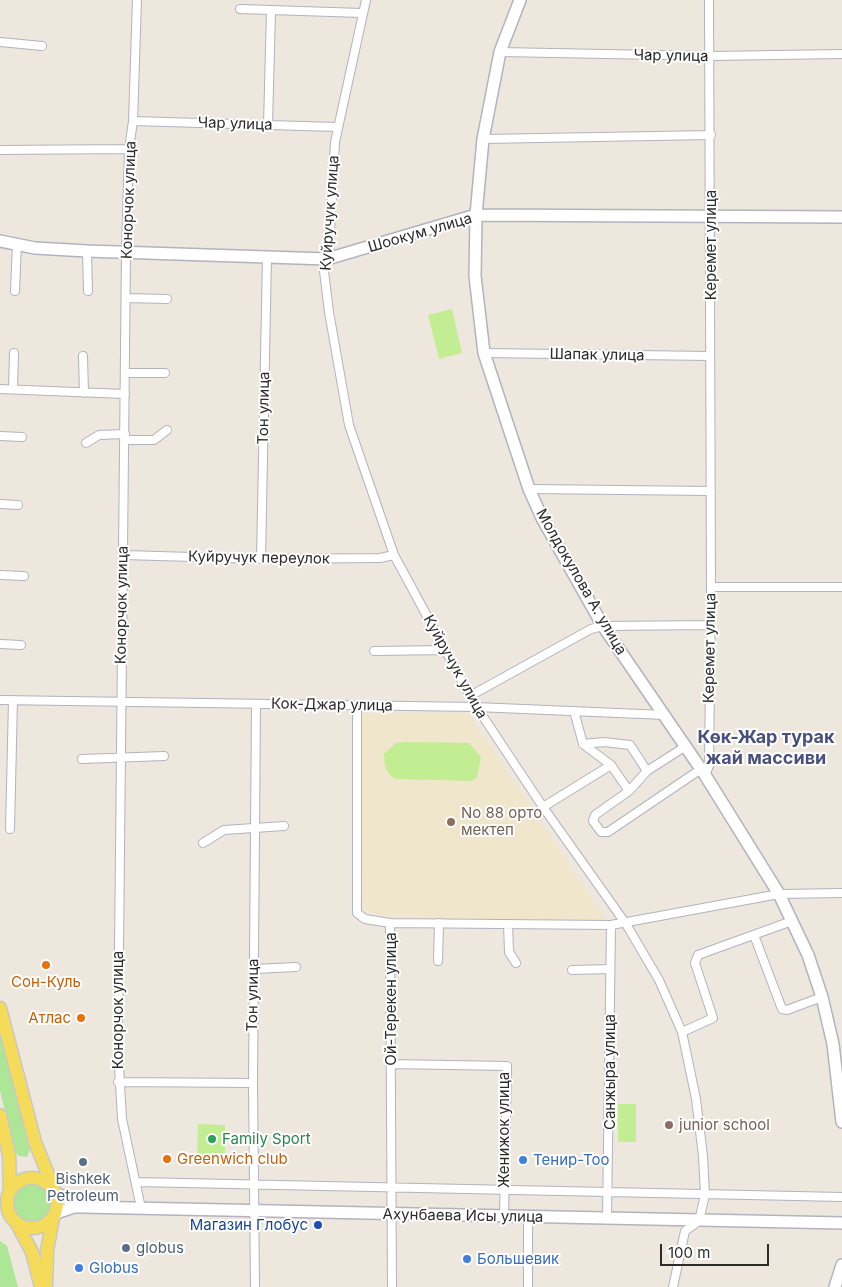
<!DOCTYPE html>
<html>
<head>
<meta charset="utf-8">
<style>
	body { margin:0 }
	#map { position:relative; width:842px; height:1287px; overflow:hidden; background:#eee7dd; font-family:Inter,sans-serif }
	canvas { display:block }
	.scale { position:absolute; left:660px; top:1244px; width:109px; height:22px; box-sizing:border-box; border:2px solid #2b2b2b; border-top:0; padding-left:6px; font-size:15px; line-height:18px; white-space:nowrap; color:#2b2b2b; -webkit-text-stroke:4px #fff; paint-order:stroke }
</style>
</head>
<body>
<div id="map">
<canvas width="842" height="1287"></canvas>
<div class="scale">100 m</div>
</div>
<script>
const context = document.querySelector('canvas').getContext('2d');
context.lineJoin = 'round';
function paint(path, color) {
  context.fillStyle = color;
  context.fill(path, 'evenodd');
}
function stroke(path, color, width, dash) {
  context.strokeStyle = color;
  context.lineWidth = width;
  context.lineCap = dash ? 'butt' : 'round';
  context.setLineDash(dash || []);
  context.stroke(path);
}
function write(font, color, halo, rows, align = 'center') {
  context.font = font + ' Inter,sans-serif';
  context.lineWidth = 4;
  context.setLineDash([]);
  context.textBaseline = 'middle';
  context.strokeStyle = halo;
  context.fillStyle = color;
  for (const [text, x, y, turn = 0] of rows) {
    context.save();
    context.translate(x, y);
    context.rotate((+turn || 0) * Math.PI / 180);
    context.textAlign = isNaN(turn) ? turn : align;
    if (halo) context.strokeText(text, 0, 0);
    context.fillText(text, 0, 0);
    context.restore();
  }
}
const education = new Path2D(`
	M 360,713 L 469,714 L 606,920 L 392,919 L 363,908 Z`);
const green = new Path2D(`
	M 0,1029 L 31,1147 L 27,1157 L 19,1156 L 15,1152 L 0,1091 Z
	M13 1203a19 19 0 1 1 38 0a19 19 0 1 1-38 0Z
	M 0,1241 L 7,1246 L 18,1287 L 0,1287 Z`);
const pitch = new Path2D(`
	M 452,309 L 462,353 L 439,359 L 428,315 Z
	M 406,742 L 469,743 L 481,757 L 477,777 L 472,781 L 396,779 C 386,774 384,766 384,754 L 396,743 Z
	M 618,1104 L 636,1104 L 636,1142 L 618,1142 Z
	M 198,1124 L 225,1125 L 225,1165 L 197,1165 Z`);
const street = new Path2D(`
	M 137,0 L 133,121 L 129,149 L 126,252 L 118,1049 L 122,1119 L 141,1208
	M 366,0 L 335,142 L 329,250 L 324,271 L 329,312 L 349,425 L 394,555 L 474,703 L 543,807 L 626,924 L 659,980 L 682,1032 L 696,1099 L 703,1156 L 705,1195 L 699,1221 L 685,1231 L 673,1287
	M 240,9 L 362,13
	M 0,42 L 42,46
	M 500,52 L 710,56 L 842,54
	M 133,121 L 337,127
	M 268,125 L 271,11
	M 483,139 L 711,135
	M 0,150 L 129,149
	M 87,251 L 88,291
	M 15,291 L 17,244
	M 126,298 L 167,299
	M 484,353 L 710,356
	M 83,356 L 84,393
	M 126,373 L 165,373
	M 0,389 L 125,394
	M 13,389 L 14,353
	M 0,436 L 22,437
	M 125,440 L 154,440 L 167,430
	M 86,443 L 99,435 L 125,434
	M 529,489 L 711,491
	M 0,504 L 18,505
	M 124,555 L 261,559 L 380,558 L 394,555
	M 261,559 L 267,257
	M 0,575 L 24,576
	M 711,587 L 842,587
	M 0,644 L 21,645
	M 374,651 L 445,650
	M 470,696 L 591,629 L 603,626 L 711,625
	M 0,700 L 476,707 L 665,715
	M 357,705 L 357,913 L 365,919 L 390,923 L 392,1287
	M 574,711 L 583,744 L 611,765 L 629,791 L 647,771 L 686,746
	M 583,744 L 604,742 L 630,745 L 647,771
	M 82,759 L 164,756
	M 705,775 L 709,766 L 711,587 L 709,0
	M 629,791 L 595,815 L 593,821 L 601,832 L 608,832 L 701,769
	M 543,807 L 611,765
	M 10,829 L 13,700
	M 203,843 L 224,830 L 284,826
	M 390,923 L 611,925 L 779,894 L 842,893
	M 508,924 L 509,952 L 516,963
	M 754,935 L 782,1009 L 787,1010 L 822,997
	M 438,961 L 439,923
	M 254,969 L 296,967
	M 572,970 L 610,969
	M 682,1032 L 713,1018 L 695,963 L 698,955 L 792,921
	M 391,1064 L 507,1066 L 504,1217
	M 118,1082 L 253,1083
	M 137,1182 L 842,1197
	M 528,1217 L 528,1287
	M 607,1219 L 611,925
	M 255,1287 L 253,1083 L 256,704`);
const secondary = new Path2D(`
	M 520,0 L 500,52 L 483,139 L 476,215 L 475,276 L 484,353 L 529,489 L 542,518 L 603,626 L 705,775 L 779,894 L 808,955 L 822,997 L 833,1044 L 842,1122
	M 0,241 L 35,248 L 87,251 L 327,259 L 476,215 L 842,217
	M 56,1193 L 82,1207
	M 56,1213 L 74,1207 L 83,1207 L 842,1223
	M 835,1287 L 842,1265`);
const primary = new Path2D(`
	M 0,1008 L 35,1142 L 54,1189
	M 0,1115 L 9,1155 L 10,1189
	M7 1203a25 25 0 1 1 50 0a25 25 0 1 1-50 0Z
	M 17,1224 L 32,1252 L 41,1287
	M 46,1287 L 47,1251 L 53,1218`);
const markers = [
	[451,822,5,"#8d6e63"],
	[46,965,5,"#e8710a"],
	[81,1018,5,"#e8710a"],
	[669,1125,5,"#8d6e63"],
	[212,1139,5,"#2e9e5b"],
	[167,1159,5,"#e8710a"],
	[523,1160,5,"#3f7fe0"],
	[83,1162,5,"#5c6f8a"],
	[318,1225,5,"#1a4fb4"],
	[126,1248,5,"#5c6f8a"],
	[467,1259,5,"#3f7fe0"],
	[79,1268,5,"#3f7fe0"]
];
const streetNames = [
	["Чар улица",671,56,1],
	["Чар улица",235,124,2],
	["Конорчок улица",129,200,-88],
	["Куйручук улица",330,213,-86],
	["Шоокум улица",420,233,-16],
	["Керемет улица",711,245,-90],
	["Шапак улица",597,355,1],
	["Тон улица",264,408,-89],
	["Куйручук переулок",259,558,1],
	["Молдокулова А. улица",581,582,60],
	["Конорчок улица",122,605,-89],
	["Керемет улица",710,648,-89],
	["Куйручук улица",455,667,61],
	["Кок-Джар улица",332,705,1],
	["Тон улица",253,995,-89],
	["Ой-Терекен улица",391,999,-90],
	["Конорчок улица",118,1010,-90],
	["Санжыра улица",610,1072,-90],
	["Женижок улица",504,1130,-90],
	["Ахунбаева Исы улица",463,1216,1]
];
const educationNames = [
	["No 88 орто",461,813],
	["мектеп",461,830],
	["junior school",679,1125]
];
const foodNames = [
	["Сон-Куль",46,982],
	["Атлас",71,1018,"right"],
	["Greenwich club",177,1159,"left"]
];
const leisureNames = [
	["Family Sport",222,1139]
];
const shopNames = [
	["Тенир-Тоо",533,1160],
	["Большевик",477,1259],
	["Globus",89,1268]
];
const serviceNames = [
	["Bishkek",83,1179],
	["Petroleum",83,1196],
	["globus",136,1248,"left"]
];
const transitNames = [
	["Магазин Глобус",308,1225]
];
const quarterNames = [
	["Көк-Жар турак",766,738],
	["жай массиви",766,759]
];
paint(education, '#f0e6cc');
paint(green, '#aee698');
paint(pitch, '#c2ed93');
stroke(street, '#b1b3bf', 10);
stroke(secondary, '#b1b3bf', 14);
stroke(primary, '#c8c8c8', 15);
stroke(street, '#fff', 8);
stroke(secondary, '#fff', 11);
stroke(primary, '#f5db5a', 12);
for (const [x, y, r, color] of markers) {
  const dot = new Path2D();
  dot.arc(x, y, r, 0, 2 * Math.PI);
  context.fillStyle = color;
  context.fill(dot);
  stroke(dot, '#fff', 2);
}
write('15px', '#2b2b2b', '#fff', streetNames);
write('15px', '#785e54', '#fff', educationNames, 'left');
write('15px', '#c56008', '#fff', foodNames);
write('15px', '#27864d', '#fff', leisureNames, 'left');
write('15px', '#366cbe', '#fff', shopNames, 'left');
write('15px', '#4e5e75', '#fff', serviceNames);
write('15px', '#164399', '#fff', transitNames, 'right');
write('bold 18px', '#4a507e', '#fff', quarterNames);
</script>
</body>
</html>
